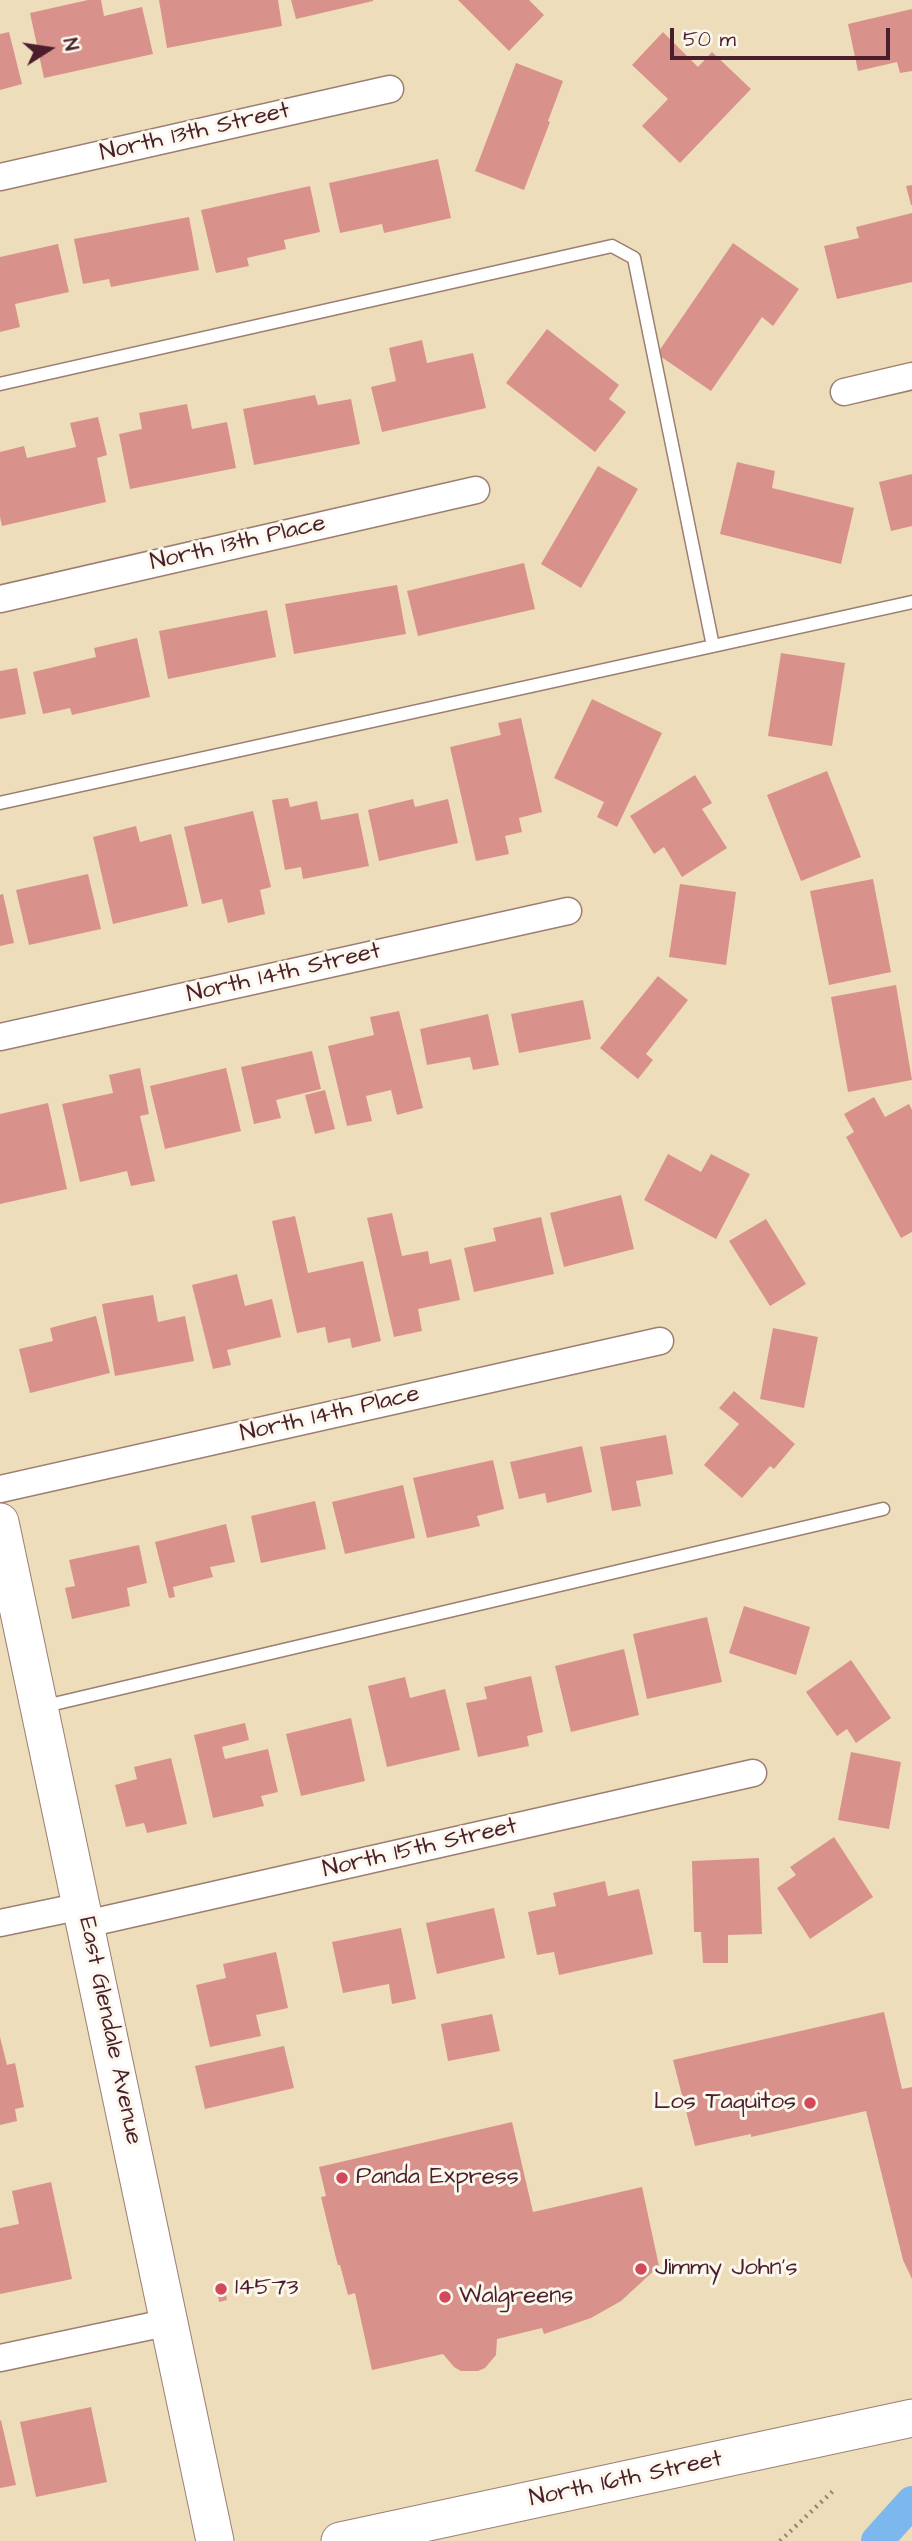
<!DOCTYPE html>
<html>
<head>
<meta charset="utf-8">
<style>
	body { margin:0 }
	#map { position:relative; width:912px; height:2541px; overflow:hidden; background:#eeddba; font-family:"Architects Daughter",sans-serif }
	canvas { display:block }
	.north { position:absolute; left:14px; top:14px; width:70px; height:70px; -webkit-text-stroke:5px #fbf7ec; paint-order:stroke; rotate:78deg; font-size:19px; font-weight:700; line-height:28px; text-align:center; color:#4a1f2b }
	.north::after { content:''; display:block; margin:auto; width:24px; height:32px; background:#4a1f2b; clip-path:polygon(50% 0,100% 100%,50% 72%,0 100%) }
	.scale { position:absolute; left:670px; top:28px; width:220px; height:32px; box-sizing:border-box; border:4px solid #4a1f2b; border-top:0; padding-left:9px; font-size:21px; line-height:24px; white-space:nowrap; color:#4a1f2b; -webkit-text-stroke:5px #fbf7ec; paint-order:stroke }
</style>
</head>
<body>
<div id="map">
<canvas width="912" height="2541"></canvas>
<div class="north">N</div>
<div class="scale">50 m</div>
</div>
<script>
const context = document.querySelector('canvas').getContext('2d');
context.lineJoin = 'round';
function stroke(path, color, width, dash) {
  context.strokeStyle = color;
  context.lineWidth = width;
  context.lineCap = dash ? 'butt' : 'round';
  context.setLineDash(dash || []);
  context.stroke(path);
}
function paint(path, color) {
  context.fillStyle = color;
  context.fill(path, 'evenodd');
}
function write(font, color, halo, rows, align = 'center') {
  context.font = font + ' "Architects Daughter",sans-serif';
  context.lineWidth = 6;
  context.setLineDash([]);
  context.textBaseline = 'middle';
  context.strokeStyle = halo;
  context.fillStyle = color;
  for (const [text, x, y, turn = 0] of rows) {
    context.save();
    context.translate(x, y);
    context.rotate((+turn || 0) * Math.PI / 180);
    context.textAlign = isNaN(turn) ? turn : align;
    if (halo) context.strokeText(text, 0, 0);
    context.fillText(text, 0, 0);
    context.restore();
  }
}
const canal = new Path2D(`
	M 877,2541 L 912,2502`);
const building = new Path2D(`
	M 88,0 L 101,0 L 104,16 L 142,7 L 153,54 L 44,78 L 30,13 Z
	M 159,0 L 278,0 L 282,26 L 167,48 Z
	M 291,0 L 373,0 L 373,1 L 296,19 Z
	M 458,0 L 529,0 L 544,15 L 509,51 Z
	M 912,9 L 912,71 L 900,73 L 897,62 L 858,71 L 848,24 Z
	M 9,32 L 22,84 L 0,90 L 0,34 Z
	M 663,32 L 698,67 L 712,52 L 751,89 L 680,163 L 642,126 L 668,99 L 632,65 Z
	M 516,63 L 563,81 L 548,121 L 550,122 L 524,190 L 475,171 Z
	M 438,159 L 451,218 L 384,233 L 382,224 L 340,233 L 329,183 Z
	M 912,185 L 912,205 L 911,205 L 906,186 Z
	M 310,186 L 320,232 L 284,240 L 286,249 L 247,258 L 249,266 L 216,273 L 201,210 Z
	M 912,213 L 912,282 L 837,299 L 824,246 L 859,238 L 856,227 Z
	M 189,217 L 199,270 L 111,287 L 109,279 L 83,284 L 74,239 Z
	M 733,243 L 799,289 L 773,326 L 762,317 L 711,391 L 657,354 Z
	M 58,244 L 69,292 L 15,304 L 20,327 L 0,332 L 0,257 Z
	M 547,329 L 619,385 L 609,399 L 626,412 L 595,452 L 506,383 Z
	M 422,340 L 427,363 L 473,353 L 486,408 L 382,432 L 371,387 L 396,381 L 389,348 Z
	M 315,395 L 318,405 L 351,399 L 360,444 L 254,465 L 243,409 Z
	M 187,404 L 192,429 L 227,422 L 236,468 L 130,489 L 119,434 L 142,429 L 139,413 Z
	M 98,417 L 107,455 L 97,458 L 106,502 L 2,526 L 0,517 L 0,452 L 24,446 L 27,458 L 76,447 L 70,423 Z
	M 737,462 L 775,471 L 772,488 L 854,508 L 841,564 L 720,534 Z
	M 598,466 L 638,489 L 581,588 L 541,564 Z
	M 912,474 L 912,526 L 891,531 L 879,482 Z
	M 524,563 L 535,609 L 418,636 L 407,591 Z
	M 397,585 L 406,634 L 294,654 L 285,604 Z
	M 267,610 L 276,657 L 168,679 L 159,631 Z
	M 137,638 L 150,697 L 72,715 L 70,708 L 43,714 L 33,672 L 96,657 L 94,648 Z
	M 781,653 L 845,663 L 832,746 L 768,736 Z
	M 17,668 L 26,714 L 0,719 L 0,671 Z
	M 592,699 L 662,733 L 617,827 L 597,817 L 604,802 L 554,778 Z
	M 521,718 L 542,812 L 519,818 L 522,832 L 505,836 L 509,854 L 476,861 L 450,747 L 501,735 L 498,723 Z
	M 827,771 L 861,857 L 801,881 L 767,795 Z
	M 695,775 L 712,803 L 702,809 L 727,848 L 682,877 L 664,847 L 654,854 L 630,816 Z
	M 288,798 L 290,807 L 317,801 L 321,820 L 358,813 L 369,866 L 303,879 L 301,867 L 285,870 L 272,800 Z
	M 413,799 L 415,807 L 448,799 L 458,843 L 379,861 L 368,810 Z
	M 253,811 L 271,887 L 260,890 L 265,914 L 228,923 L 222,899 L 202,904 L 184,827 Z
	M 136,826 L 140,842 L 171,834 L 188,906 L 113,924 L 93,837 Z
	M 88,874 L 101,929 L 29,945 L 16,890 Z
	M 873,879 L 891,972 L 829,985 L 810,891 Z
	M 680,884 L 736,892 L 726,965 L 669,957 Z
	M 3,894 L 14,943 L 0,946 L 0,895 Z
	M 658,976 L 688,1000 L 646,1054 L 653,1060 L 638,1079 L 600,1048 Z
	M 896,985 L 912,1080 L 848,1092 L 831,997 Z
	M 583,1000 L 591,1039 L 519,1053 L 511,1014 Z
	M 399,1011 L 423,1108 L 397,1115 L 391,1090 L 366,1096 L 372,1121 L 347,1126 L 328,1046 L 374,1035 L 370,1017 Z
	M 488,1014 L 499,1065 L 473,1070 L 470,1057 L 427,1065 L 420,1029 Z
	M 312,1051 L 321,1089 L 276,1100 L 281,1118 L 254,1124 L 241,1067 Z
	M 140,1068 L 149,1114 L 140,1116 L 155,1181 L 131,1186 L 127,1171 L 80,1182 L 62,1104 L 113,1093 L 109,1075 Z
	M 226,1068 L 241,1131 L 165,1149 L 150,1086 Z
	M 325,1090 L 335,1129 L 315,1134 L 305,1095 Z
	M 874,1097 L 885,1117 L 909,1104 L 912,1110 L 912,1232 L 901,1238 L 846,1137 L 854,1132 L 844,1114 Z
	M 48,1103 L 67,1189 L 0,1204 L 0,1114 Z
	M 668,1154 L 701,1172 L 711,1154 L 750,1174 L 716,1239 L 644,1200 Z
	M 621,1195 L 634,1249 L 564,1267 L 550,1213 Z
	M 392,1213 L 402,1256 L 428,1251 L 430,1264 L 451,1259 L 460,1300 L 418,1309 L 422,1331 L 394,1337 L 367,1218 Z
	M 295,1216 L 308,1273 L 363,1261 L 381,1341 L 352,1348 L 350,1338 L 328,1343 L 325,1327 L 297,1333 L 272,1221 Z
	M 541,1217 L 554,1274 L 474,1292 L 464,1248 L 496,1241 L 493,1228 Z
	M 766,1219 L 806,1284 L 770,1306 L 729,1241 Z
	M 237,1274 L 245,1306 L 272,1299 L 281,1337 L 227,1350 L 231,1365 L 213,1369 L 192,1285 Z
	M 153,1295 L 158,1322 L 185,1316 L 194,1361 L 115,1376 L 102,1304 Z
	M 96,1316 L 110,1373 L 30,1393 L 19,1349 L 53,1341 L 50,1328 Z
	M 773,1328 L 818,1337 L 804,1408 L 760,1399 Z
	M 734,1391 L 795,1444 L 774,1469 L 770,1466 L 742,1498 L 704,1465 L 739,1424 L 719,1408 Z
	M 666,1435 L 673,1474 L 636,1481 L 641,1506 L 612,1511 L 600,1447 Z
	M 582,1446 L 592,1492 L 547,1503 L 545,1493 L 519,1499 L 510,1462 Z
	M 493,1460 L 504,1509 L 477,1516 L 480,1526 L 427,1538 L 413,1478 Z
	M 403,1485 L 415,1538 L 345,1554 L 332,1502 Z
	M 315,1501 L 326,1549 L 261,1563 L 251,1516 Z
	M 226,1524 L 235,1562 L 210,1567 L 213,1577 L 173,1587 L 175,1597 L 169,1598 L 155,1542 Z
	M 139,1545 L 147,1583 L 127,1588 L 130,1606 L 72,1619 L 65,1588 L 75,1586 L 69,1560 Z
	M 744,1606 L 810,1627 L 796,1675 L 729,1653 Z
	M 707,1617 L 722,1682 L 647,1699 L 633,1634 Z
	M 624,1649 L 639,1715 L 571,1732 L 555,1666 Z
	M 851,1660 L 891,1718 L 856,1743 L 847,1729 L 837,1736 L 806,1692 Z
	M 531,1676 L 543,1732 L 527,1736 L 529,1746 L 478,1757 L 466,1703 L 487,1699 L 484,1687 Z
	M 405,1677 L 410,1698 L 445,1689 L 460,1750 L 387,1767 L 368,1686 Z
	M 351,1718 L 365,1781 L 301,1796 L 286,1734 Z
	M 245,1723 L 249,1740 L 222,1747 L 225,1759 L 268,1749 L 278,1792 L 261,1796 L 264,1806 L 213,1818 L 194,1735 Z
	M 851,1752 L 901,1762 L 889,1829 L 838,1820 Z
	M 171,1758 L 187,1824 L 147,1833 L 144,1823 L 126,1827 L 115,1785 L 137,1779 L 134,1767 Z
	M 834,1837 L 873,1897 L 810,1939 L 777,1888 L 796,1875 L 790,1867 Z
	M 759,1858 L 762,1934 L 728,1935 L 728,1963 L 703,1963 L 701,1932 L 694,1932 L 692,1861 Z
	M 605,1881 L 608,1896 L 639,1889 L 653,1954 L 559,1975 L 554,1952 L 537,1955 L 528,1912 L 556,1906 L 553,1893 Z
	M 494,1908 L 505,1958 L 437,1974 L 426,1923 Z
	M 401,1928 L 416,1999 L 392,2004 L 389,1984 L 343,1993 L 332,1942 Z
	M 276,1952 L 288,2008 L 256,2015 L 261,2036 L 210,2047 L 196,1985 L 226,1978 L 223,1964 Z
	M 884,2012 L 902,2089 L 912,2087 L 912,2279 L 903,2260 L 866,2111 L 751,2137 L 751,2134 L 695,2146 L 673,2060 Z
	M 492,2014 L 500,2051 L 448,2061 L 441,2024 Z
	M 0,2037 L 7,2065 L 15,2063 L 24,2107 L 15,2109 L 17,2121 L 0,2125 Z
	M 284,2046 L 294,2088 L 205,2109 L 195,2066 Z
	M 512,2122 L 533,2212 L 642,2187 L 659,2266 L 621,2301 L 591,2318 L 544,2334 L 542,2328 L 497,2339 L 496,2355 L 485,2368 L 478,2371 L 461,2371 L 454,2367 L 443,2354 L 372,2370 L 355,2293 L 348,2295 L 340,2265 L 338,2265 L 336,2258 L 321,2197 L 326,2196 L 319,2167 Z
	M 51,2182 L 72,2279 L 0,2294 L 0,2228 L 19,2224 L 12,2191 Z
	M 224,2282 L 227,2300 L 219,2302 L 217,2289 Z
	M 91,2407 L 107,2482 L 36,2497 L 20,2422 Z
	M 1,2420 L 16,2485 L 0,2488 L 0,2421 Z`);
const path = new Path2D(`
	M 780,2541 L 834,2490`);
const lane = new Path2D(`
	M 0,384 L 612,246 L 634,258 L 713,646 L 912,602
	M 0,803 L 713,646
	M 41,1707 L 883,1509`);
const street = new Path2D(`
	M 0,177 L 390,89
	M 844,392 L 912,376
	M 0,599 L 476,490
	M 0,1037 L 568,911
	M 0,1489 L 660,1341
	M 0,1923 L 82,1906
	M 86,1924 L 753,1773
	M 0,2358 L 170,2322`);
const secondary = new Path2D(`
	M 0,1522 L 215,2541
	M 340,2541 L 912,2418`);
const markers = [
	[810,2103,7,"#d1495b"],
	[342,2178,7,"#d1495b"],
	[641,2269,7,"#d1495b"],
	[221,2289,7,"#d1495b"],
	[445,2297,7,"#d1495b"]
];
const streetNames = [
	["North 13th Street",195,133,-13],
	["North 13th Place",238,544,-13],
	["North 14th Street",284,974,-13],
	["North 14th Place",330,1415,-13],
	["North 15th Street",420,1849,-13],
	["East Glendale Avenue",109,2031,78],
	["North 16th Street",626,2480,-12]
];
const poiNames = [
	["Los Taquitos",796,2103,"right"],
	["Panda Express",356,2178],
	["Jimmy John's",655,2269],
	["14573",235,2289],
	["Walgreens",459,2297]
];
stroke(canal, '#7cb8ee', 32);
paint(building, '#d9928b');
stroke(lane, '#9c7e72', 15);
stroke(street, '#9c7e72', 29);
stroke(secondary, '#9c7e72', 39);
stroke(path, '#9c7e72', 4.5, [2, 5]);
stroke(lane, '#fff', 12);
stroke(street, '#fff', 26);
stroke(secondary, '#fff', 37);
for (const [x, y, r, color] of markers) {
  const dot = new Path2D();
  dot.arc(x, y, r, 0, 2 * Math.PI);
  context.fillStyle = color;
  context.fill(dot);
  stroke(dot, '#fbf7ec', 2.5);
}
write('24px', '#4a1f2b', '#fbf7ec', streetNames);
write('24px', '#4a1f2b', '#fbf7ec', poiNames, 'left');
</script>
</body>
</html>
